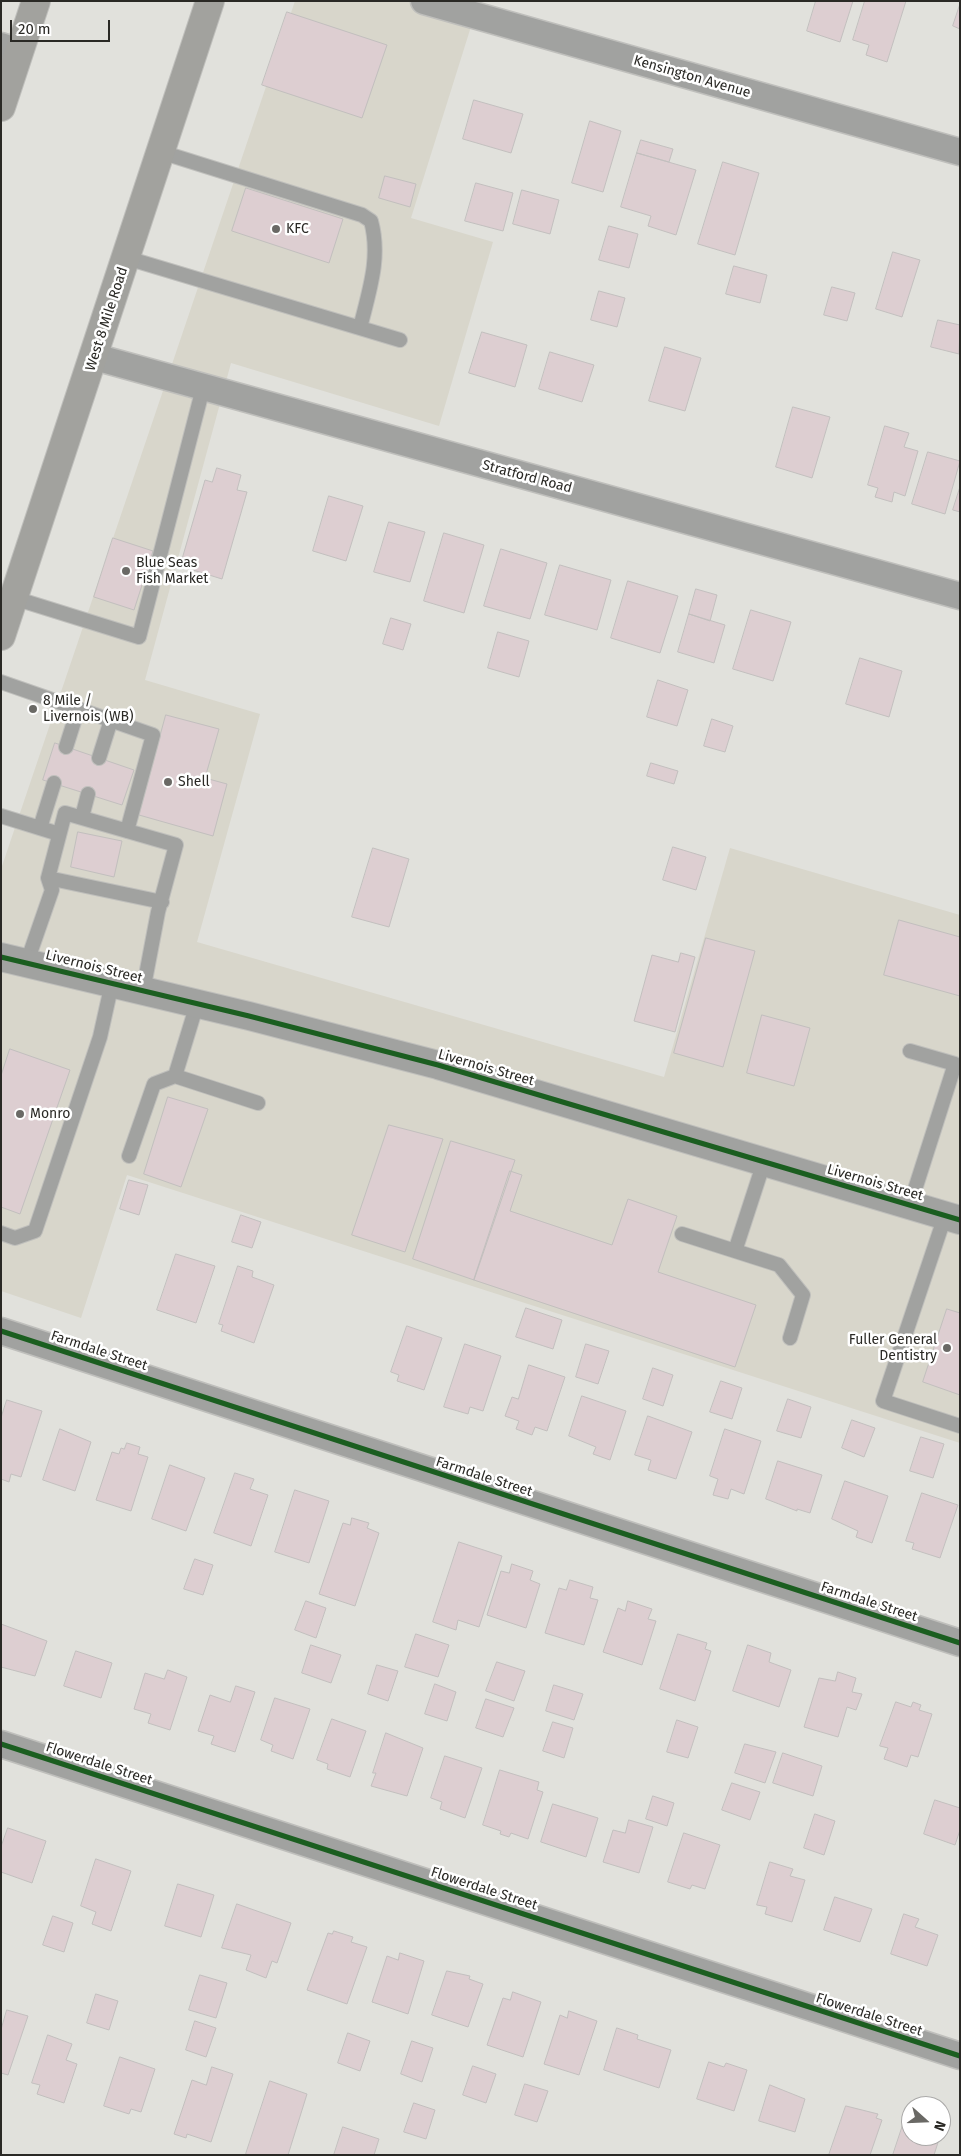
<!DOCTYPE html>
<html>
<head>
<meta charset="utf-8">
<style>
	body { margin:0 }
	#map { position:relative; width:961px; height:2156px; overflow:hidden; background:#e1e1dc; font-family:"Fira Sans",sans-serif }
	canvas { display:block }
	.frame { position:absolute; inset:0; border:2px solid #2a2925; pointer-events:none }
	.north { position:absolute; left:901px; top:2096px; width:50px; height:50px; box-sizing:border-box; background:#fff; border:1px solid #aaa9a8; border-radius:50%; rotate:110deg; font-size:14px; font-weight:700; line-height:20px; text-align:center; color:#2a2925 }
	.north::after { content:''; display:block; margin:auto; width:18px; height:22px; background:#6a6965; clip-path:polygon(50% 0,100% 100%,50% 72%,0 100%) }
	.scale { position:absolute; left:10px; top:20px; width:100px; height:22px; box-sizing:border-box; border:2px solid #2a2925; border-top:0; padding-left:6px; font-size:15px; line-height:18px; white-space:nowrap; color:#2a2925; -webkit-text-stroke:4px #fff; paint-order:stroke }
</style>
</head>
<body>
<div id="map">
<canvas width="961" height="2156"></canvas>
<div class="frame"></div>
<div class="north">N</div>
<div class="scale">20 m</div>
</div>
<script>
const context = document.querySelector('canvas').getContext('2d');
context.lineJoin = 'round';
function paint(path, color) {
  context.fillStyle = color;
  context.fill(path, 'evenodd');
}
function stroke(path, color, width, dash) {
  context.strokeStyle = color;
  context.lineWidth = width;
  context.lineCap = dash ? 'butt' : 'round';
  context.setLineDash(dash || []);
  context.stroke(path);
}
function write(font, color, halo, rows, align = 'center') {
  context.font = font + ' "Fira Sans",sans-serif';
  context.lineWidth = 5;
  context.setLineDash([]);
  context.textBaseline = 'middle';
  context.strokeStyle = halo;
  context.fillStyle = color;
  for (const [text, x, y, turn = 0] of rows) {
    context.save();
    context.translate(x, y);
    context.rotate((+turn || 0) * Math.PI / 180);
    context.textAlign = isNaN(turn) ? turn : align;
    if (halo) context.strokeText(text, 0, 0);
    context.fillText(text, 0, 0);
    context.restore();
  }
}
const built = new Path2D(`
	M 295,1 L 479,1 L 411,218 L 493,242 L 439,426 L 231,363 L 145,680 L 260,714 L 197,942 L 664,1077 L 730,848 L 960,915 L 960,1443 L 127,1175 L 81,1318 L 1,1291 L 1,869 Z`);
const building = new Path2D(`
	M 816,1 L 853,1 L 840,42 L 807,31 Z
	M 865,1 L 906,1 L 887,62 L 866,55 L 869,45 L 853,40 Z
	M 960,4 L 960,29 L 953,26 Z
	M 287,12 L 387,45 L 362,118 L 262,85 Z
	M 474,100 L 523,114 L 511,153 L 463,139 Z
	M 590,121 L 621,131 L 603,192 L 572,183 Z
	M 641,140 L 673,149 L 669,162 L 637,153 Z
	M 637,153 L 696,170 L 676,235 L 648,226 L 651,216 L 621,207 Z
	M 723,162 L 759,173 L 735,255 L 698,244 Z
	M 385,176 L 416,184 L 410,207 L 379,198 Z
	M 476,183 L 513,193 L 503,231 L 465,221 Z
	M 246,188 L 343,219 L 329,263 L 232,231 Z
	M 522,190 L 559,200 L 550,234 L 513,224 Z
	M 609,226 L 638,234 L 629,268 L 599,260 Z
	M 893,252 L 920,260 L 902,317 L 876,309 Z
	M 734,266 L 767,275 L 760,303 L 726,294 Z
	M 832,287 L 855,293 L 847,321 L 824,315 Z
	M 599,291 L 625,298 L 617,327 L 591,320 Z
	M 938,320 L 960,325 L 959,354 L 931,347 Z
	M 482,332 L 527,345 L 515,387 L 469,373 Z
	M 665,347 L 701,358 L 685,411 L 649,401 Z
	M 550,352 L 594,365 L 582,402 L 539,389 Z
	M 793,407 L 830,417 L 812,478 L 776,467 Z
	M 885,426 L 909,433 L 904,447 L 918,451 L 905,496 L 894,492 L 892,502 L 875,497 L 878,488 L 868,485 Z
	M 928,452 L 960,461 L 945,514 L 912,504 Z
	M 217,468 L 241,475 L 237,490 L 247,492 L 222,579 L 180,566 L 205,480 L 212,482 Z
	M 960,487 L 960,512 L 953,510 Z
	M 329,496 L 363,506 L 346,561 L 313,551 Z
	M 389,522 L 425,532 L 410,582 L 374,572 Z
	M 444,533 L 484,545 L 464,613 L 424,601 Z
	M 113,538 L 153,551 L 134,610 L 94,597 Z
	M 501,549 L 547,563 L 530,619 L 484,606 Z
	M 560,565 L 611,580 L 597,630 L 545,615 Z
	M 628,581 L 678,596 L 660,653 L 611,638 Z
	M 696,589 L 717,595 L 710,621 L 689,614 Z
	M 751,610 L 791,622 L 773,681 L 733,669 Z
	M 689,614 L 725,625 L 714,663 L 678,652 Z
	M 391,618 L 411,624 L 403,650 L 383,644 Z
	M 498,632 L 529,641 L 519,677 L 488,668 Z
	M 860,658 L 902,671 L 889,717 L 846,704 Z
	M 658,680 L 688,690 L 677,726 L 647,717 Z
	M 166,715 L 219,729 L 205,778 L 227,784 L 213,836 L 139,815 Z
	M 712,719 L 733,726 L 725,752 L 704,746 Z
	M 55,743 L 134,770 L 122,805 L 43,780 Z
	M 651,763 L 678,771 L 674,784 L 647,776 Z
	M 78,832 L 122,841 L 114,877 L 71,867 Z
	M 673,847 L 706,857 L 696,890 L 663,880 Z
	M 373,848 L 409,859 L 389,927 L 352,917 Z
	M 899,920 L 960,937 L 960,996 L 884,975 Z
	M 706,938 L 755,951 L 723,1067 L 674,1053 Z
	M 681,953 L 695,957 L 675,1032 L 634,1021 L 652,955 L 678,962 Z
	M 762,1015 L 810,1028 L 794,1086 L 747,1073 Z
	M 10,1049 L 70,1070 L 20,1214 L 1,1207 L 1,1076 Z
	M 168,1097 L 208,1109 L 181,1187 L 144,1174 Z
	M 389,1125 L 443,1139 L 405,1252 L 352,1235 Z
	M 451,1141 L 515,1160 L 474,1280 L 413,1259 Z
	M 510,1171 L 522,1175 L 510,1211 L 612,1245 L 628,1199 L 677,1216 L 658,1272 L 756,1305 L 735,1367 L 474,1280 Z
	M 129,1180 L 148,1185 L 139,1215 L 120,1209 Z
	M 241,1215 L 261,1222 L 252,1248 L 232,1242 Z
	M 176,1254 L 215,1266 L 196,1323 L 157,1310 Z
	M 238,1266 L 253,1271 L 252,1277 L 274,1285 L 254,1343 L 221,1331 L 223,1325 L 219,1324 Z
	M 526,1308 L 562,1320 L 553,1349 L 516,1337 Z
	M 947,1309 L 960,1313 L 960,1395 L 923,1382 Z
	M 407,1326 L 442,1338 L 424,1390 L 397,1381 L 399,1375 L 391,1372 Z
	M 465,1344 L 501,1356 L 483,1411 L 470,1407 L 468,1414 L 444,1407 Z
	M 586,1344 L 609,1351 L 598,1384 L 576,1377 Z
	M 529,1365 L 565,1377 L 547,1431 L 535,1427 L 532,1435 L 516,1429 L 519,1421 L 505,1416 L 512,1397 L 518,1399 Z
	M 653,1368 L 673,1375 L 663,1406 L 643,1399 Z
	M 721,1381 L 742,1388 L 732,1419 L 710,1412 Z
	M 582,1396 L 626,1411 L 610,1460 L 593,1454 L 596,1447 L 569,1436 Z
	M 788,1399 L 811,1407 L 801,1438 L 777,1431 Z
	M 7,1400 L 42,1411 L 21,1477 L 11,1474 L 9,1482 L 1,1479 L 1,1418 Z
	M 648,1416 L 692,1432 L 676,1479 L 648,1470 L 651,1460 L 635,1455 Z
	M 852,1420 L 875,1428 L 864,1457 L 842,1448 Z
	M 60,1429 L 91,1442 L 75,1491 L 43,1480 Z
	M 725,1429 L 761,1441 L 744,1494 L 731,1489 L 728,1499 L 713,1495 L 718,1479 L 710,1476 Z
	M 921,1437 L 944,1444 L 933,1478 L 910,1471 Z
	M 127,1443 L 140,1447 L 138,1454 L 148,1457 L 131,1511 L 96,1500 L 112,1452 L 119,1454 L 121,1448 L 124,1449 Z
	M 778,1461 L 822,1475 L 810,1513 L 797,1509 L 797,1511 L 766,1499 Z
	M 170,1465 L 205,1478 L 186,1531 L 152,1519 Z
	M 235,1473 L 254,1479 L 250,1489 L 268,1495 L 251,1546 L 214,1533 Z
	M 845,1481 L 888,1496 L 872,1543 L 856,1537 L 858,1531 L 832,1519 Z
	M 295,1490 L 329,1501 L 309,1563 L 275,1552 Z
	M 922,1493 L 958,1505 L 940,1558 L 912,1549 L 914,1543 L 906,1541 Z
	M 352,1518 L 369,1523 L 367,1528 L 379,1533 L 355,1606 L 319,1594 L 343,1523 L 350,1525 Z
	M 459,1542 L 502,1556 L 479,1627 L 458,1620 L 456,1630 L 433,1622 Z
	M 195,1559 L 213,1565 L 203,1595 L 184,1589 Z
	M 512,1564 L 533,1571 L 530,1580 L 540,1584 L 526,1628 L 487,1615 L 501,1571 L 509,1573 Z
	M 570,1580 L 593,1587 L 590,1598 L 598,1600 L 584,1645 L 545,1633 L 559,1588 L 566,1590 Z
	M 306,1601 L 326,1608 L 316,1638 L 295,1630 Z
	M 628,1601 L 652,1609 L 648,1619 L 656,1621 L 642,1665 L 603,1652 L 618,1608 L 625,1611 Z
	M 1,1624 L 47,1641 L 35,1676 L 1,1667 Z
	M 416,1634 L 449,1645 L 438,1677 L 405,1667 Z
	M 678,1634 L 707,1643 L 705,1649 L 711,1651 L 695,1701 L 660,1689 Z
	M 311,1645 L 341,1655 L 331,1683 L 302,1673 Z
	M 748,1645 L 771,1653 L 769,1662 L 791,1670 L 779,1707 L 733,1691 Z
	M 76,1651 L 112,1663 L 101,1698 L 64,1686 Z
	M 497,1662 L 525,1671 L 514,1701 L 486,1691 Z
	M 377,1665 L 398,1671 L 388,1701 L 368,1694 Z
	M 168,1670 L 187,1677 L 170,1730 L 148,1723 L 151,1714 L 134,1709 L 145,1673 L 164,1679 Z
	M 838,1672 L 856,1678 L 852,1692 L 862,1694 L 856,1710 L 847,1707 L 838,1737 L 804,1727 L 819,1678 L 835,1681 Z
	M 435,1684 L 456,1692 L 447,1721 L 425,1714 Z
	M 554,1685 L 583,1694 L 574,1720 L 546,1711 Z
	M 236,1686 L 255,1692 L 235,1752 L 211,1744 L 214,1736 L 198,1731 L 210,1695 L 230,1702 Z
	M 275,1698 L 310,1709 L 293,1759 L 271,1751 L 273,1745 L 261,1740 Z
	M 486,1699 L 514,1708 L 503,1737 L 476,1728 Z
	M 896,1702 L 911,1707 L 913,1702 L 921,1705 L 919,1710 L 932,1714 L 918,1757 L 911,1755 L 907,1767 L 884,1759 L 888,1748 L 880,1746 Z
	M 332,1719 L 366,1731 L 350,1777 L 327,1769 L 328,1764 L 317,1760 Z
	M 677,1720 L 698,1727 L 688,1758 L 667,1752 Z
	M 553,1722 L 573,1728 L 564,1758 L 543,1751 Z
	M 386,1733 L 423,1748 L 407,1796 L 371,1786 L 376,1773 L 373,1773 Z
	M 745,1744 L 776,1752 L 765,1783 L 735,1773 Z
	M 783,1753 L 822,1766 L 813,1796 L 773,1783 Z
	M 445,1756 L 482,1768 L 465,1818 L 440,1809 L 442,1802 L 431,1798 Z
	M 500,1770 L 539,1782 L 537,1790 L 543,1792 L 528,1839 L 511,1833 L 509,1837 L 500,1834 L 501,1831 L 483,1825 Z
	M 732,1783 L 760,1792 L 750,1820 L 722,1810 Z
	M 653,1796 L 674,1803 L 667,1826 L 646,1819 Z
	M 935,1800 L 960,1808 L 960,1830 L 955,1845 L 924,1834 Z
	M 553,1804 L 598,1818 L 586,1857 L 541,1842 Z
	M 815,1814 L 835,1821 L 824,1855 L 804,1848 Z
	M 629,1820 L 653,1827 L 639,1873 L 603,1862 L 613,1830 L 625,1833 Z
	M 8,1828 L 46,1841 L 32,1883 L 1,1872 L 1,1847 Z
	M 684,1833 L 720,1845 L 705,1889 L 692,1885 L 690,1889 L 668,1882 Z
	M 96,1859 L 131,1871 L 111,1931 L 92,1924 L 96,1912 L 81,1906 Z
	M 770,1862 L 793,1869 L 790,1876 L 805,1880 L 792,1922 L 765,1914 L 767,1907 L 757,1905 Z
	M 178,1884 L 214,1895 L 201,1937 L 165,1926 Z
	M 835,1897 L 872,1909 L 860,1942 L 824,1930 Z
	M 237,1904 L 291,1923 L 277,1963 L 272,1961 L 266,1978 L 246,1970 L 251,1955 L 222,1948 Z
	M 904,1914 L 919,1919 L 915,1927 L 938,1935 L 927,1966 L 891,1954 Z
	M 53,1916 L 73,1923 L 64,1952 L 43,1945 Z
	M 334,1931 L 353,1937 L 351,1942 L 367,1947 L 347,2004 L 307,1990 L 328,1933 L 332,1934 Z
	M 400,1953 L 424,1961 L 408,2014 L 372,2002 L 387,1956 L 398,1960 Z
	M 447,1971 L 470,1976 L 469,1979 L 483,1984 L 468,2027 L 432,2015 Z
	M 200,1975 L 227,1983 L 216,2018 L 189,2010 Z
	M 513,1992 L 541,2002 L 523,2057 L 487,2045 L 503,1998 L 510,2000 Z
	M 96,1994 L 118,2001 L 109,2030 L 87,2023 Z
	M 7,2010 L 28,2016 L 8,2075 L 1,2073 L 1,2030 Z
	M 569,2011 L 597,2021 L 579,2075 L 544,2064 L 560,2015 L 567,2018 Z
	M 195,2021 L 216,2028 L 206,2057 L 186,2050 Z
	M 617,2028 L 638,2035 L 637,2039 L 671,2050 L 659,2088 L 604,2070 Z
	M 348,2033 L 370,2041 L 360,2071 L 338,2063 Z
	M 48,2035 L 72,2044 L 66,2060 L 77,2064 L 64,2103 L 37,2094 L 40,2085 L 32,2083 Z
	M 412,2041 L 433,2048 L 422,2082 L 401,2074 Z
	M 120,2057 L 155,2069 L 141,2112 L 131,2109 L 129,2114 L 104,2106 Z
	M 709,2062 L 724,2067 L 726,2063 L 747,2070 L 734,2111 L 697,2099 Z
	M 473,2066 L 496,2074 L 486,2103 L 463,2095 Z
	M 212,2067 L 233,2074 L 211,2142 L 187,2134 L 186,2138 L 174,2134 L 192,2080 L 206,2085 Z
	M 270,2081 L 307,2094 L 288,2155 L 248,2155 L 246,2154 Z
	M 525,2084 L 548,2091 L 537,2122 L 515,2115 Z
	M 770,2085 L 805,2099 L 795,2132 L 759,2121 Z
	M 414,2103 L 435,2110 L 426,2139 L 404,2132 Z
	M 846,2106 L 878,2114 L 876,2118 L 882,2120 L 870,2155 L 829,2155 Z
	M 904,2122 L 911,2125 L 911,2136 L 940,2136 L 934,2155 L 893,2155 Z
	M 343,2127 L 379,2139 L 374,2155 L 334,2155 Z`);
const service = new Path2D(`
	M 161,152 L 362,215 L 371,221 C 381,258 369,291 360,328
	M 127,258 L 400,340
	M 14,598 L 139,637 L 203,388
	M 1,682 L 153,735 L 127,831
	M 66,747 L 78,709
	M 99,758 L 111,720
	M 1,816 L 59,834
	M 82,817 L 88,794
	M 40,828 L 54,783
	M 48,878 L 162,902
	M 27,962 L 52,890 L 48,878 L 65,813 L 176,845 L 158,912 L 143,991
	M 910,1051 L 955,1064 L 910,1205
	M 175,1076 L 258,1103
	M 129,1156 L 154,1084 L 175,1076 L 197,1004
	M 945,1216 L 883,1401 L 960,1426
	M 1,1233 L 15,1238 L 35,1231 L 100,1037 L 112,983
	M 682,1234 L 779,1265 L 803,1295 L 790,1338
	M 735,1251 L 764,1162`);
const minor = new Path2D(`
	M 424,1 L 960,152
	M 1,46 L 19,52
	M 95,357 L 960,596
	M 1,1331 L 960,1643
	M 1,1744 L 960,2056`);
const tertiary = new Path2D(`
	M 1,957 L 249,1016 L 438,1065 L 960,1220`);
const trunk = new Path2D(`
	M 1,107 L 36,1
	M 1,636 L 210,1`);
const cycleway = new Path2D(`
	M 1,957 L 249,1016 L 438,1065 L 960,1220
	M 1,1331 L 960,1643
	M 1,1744 L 960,2056`);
const markers = [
	[276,229,5,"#6a6965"],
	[126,571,5,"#6a6965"],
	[33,709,5,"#6a6965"],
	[168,782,5,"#6a6965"],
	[20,1114,5,"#6a6965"],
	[947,1348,5,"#6a6965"]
];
const streetNames = [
	["Kensington Avenue",692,77,16],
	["West 8 Mile Road",107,319,-72],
	["Stratford Road",527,477,15],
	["Livernois Street",94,967,14],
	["Livernois Street",486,1068,16],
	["Livernois Street",875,1183,16],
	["Farmdale Street",99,1351,18],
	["Farmdale Street",484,1477,18],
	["Farmdale Street",869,1602,18],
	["Flowerdale Street",99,1764,18],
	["Flowerdale Street",484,1889,18],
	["Flowerdale Street",869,2015,18]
];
const poiNames = [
	["KFC",286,229],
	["Blue Seas",136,563],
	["Fish Market",136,579],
	["8 Mile /",43,701],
	["Livernois (WB)",43,717],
	["Shell",178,782],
	["Monro",30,1114],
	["Fuller General",937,1340,"right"],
	["Dentistry",937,1356,"right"]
];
paint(built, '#d8d6cb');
paint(building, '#ddced1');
stroke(building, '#c2bfbe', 1);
stroke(service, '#bfbfbc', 16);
stroke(minor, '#bfbfbc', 29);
stroke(tertiary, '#bfbfbc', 30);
stroke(trunk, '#bfbfbc', 30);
stroke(service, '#a1a2a0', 14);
stroke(minor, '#a1a2a0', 26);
stroke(tertiary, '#a1a2a0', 28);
stroke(trunk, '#a2a29e', 28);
stroke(cycleway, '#1b5e20', 5);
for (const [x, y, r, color] of markers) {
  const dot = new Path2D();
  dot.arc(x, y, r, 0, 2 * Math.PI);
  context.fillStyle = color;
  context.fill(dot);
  stroke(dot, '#fff', 2);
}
write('14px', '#2a2925', '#fff', streetNames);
write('14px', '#2a2925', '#fff', poiNames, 'left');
</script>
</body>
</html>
